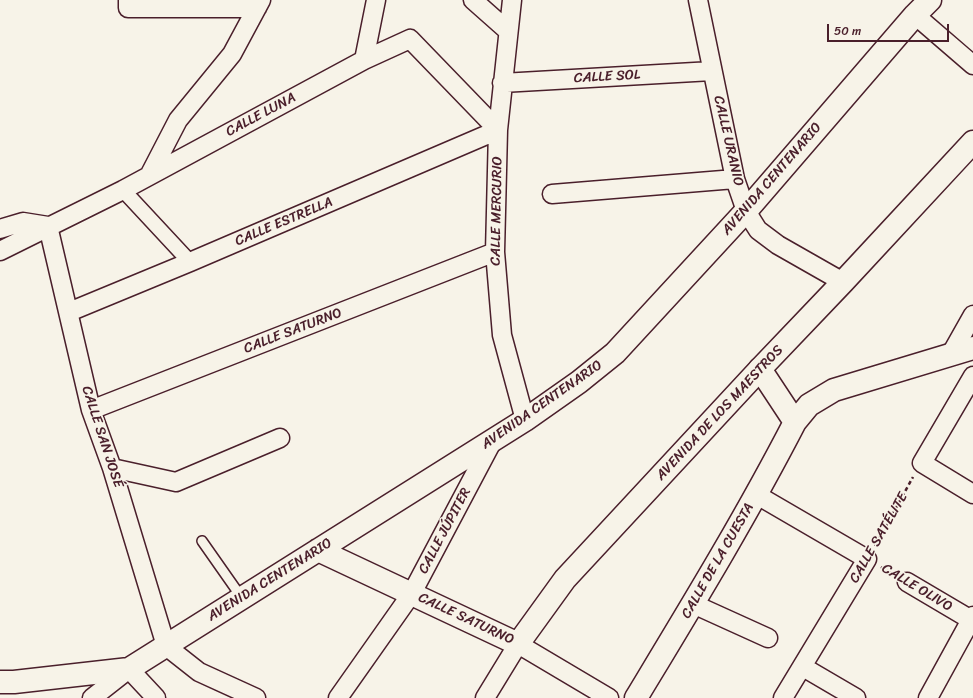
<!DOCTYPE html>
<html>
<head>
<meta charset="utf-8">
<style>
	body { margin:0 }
	#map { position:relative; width:973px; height:698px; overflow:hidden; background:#f7f3e8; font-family:Sriracha,sans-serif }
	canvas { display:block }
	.scale { position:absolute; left:827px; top:24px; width:122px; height:18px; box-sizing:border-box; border:2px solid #4a1f2b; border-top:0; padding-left:5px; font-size:12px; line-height:14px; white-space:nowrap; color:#4a1f2b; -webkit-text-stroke:3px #f7f3e8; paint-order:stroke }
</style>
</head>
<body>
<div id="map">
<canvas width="973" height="698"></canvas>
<div class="scale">50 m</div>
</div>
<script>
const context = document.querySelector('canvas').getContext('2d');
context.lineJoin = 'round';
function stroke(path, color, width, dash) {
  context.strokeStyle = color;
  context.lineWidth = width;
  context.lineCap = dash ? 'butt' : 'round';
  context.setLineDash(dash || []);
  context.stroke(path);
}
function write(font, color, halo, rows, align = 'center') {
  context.font = font + ' Sriracha,sans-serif';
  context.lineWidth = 3;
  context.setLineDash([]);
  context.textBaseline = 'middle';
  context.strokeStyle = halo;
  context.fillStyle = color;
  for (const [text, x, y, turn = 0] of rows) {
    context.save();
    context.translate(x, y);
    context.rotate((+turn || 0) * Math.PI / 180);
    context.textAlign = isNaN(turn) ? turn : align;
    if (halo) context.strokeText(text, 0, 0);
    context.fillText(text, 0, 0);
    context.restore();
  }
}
const path = new Path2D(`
	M 875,546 L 913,477
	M 881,567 L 892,574`);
const service = new Path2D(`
	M 202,541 L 242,598`);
const pedestrian = new Path2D(`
	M 123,190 L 190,262`);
const minor = new Path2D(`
	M 128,0 L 128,8 L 257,8
	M 473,0 L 508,31
	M 512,0 L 498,130 L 495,252 L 502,335 L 525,420
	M 698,0 L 735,179 L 746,211 L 758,230 L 778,245 L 843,282
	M 915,15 L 973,65
	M 364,60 L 376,0
	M 502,83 L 712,71
	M 149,176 L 178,120 L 232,54 L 261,0
	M 552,194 L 735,179
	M 0,229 L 23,222 L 48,226 L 91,410 L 112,468 L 166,646 L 199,672 L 256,698
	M 0,251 L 123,190 L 364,60 L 410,39 L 498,130 L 190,262 L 69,312
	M 951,354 L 973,315
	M 973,376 L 922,463 L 973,494
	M 91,410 L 495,252
	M 112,468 L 176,482 L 280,438
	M 757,495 L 867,559 L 783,698
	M 907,582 L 973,621
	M 693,604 L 768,638
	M 803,667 L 856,698
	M 92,698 L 129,669 L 156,698
	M 338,698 L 412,593 L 493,440
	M 485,698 L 518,644 L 609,698
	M 928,698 L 973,616`);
const tertiary = new Path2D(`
	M 760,369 L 795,422 L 809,405 L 834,390 L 973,348
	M 636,698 C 691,607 746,517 795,422`);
const secondary = new Path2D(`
	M 318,550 L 518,644 L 565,579 L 760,369 L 843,282 L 973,142
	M 0,682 L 14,682 L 129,669 L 525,420 L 579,382 L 615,353 L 746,211 L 915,15 L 930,0`);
const streetNames = [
	["CALLE SOL",607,77,-3],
	["CALLE LUNA",261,115,-28],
	["CALLE URANIO",728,141,77],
	["AVENIDA CENTENARIO",772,179,-49],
	["CALLE MERCURIO",497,211,-89],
	["CALLE ESTRELLA",284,222,-23],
	["CALLE SATURNO",293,331,-21],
	["AVENIDA CENTENARIO",542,405,-35],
	["AVENIDA DE LOS MAESTROS",720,413,-47],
	["CALLE SAN JOSÉ",102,437,72],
	["CALLE JÚPITER",445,531,-62],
	["CALLE SATÉLITE",879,538,-60],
	["CALLE DE LA CUESTA",718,561,-60],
	["AVENIDA CENTENARIO",270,580,-32],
	["CALLE OLIVO",917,588,31],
	["CALLE SATURNO",466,619,25]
];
stroke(service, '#4a1f2b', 12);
stroke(pedestrian, '#4a1f2b', 17);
stroke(minor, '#4a1f2b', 21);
stroke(tertiary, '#4a1f2b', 25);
stroke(secondary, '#4a1f2b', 25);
stroke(path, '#4a1f2b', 2.5, [4, 3]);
stroke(service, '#f7f3e8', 9);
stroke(pedestrian, '#f7f3e8', 14);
stroke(minor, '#f7f3e8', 18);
stroke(tertiary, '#f7f3e8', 22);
stroke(secondary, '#f7f3e8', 22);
write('14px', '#4a1f2b', '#f7f3e8', streetNames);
</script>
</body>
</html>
